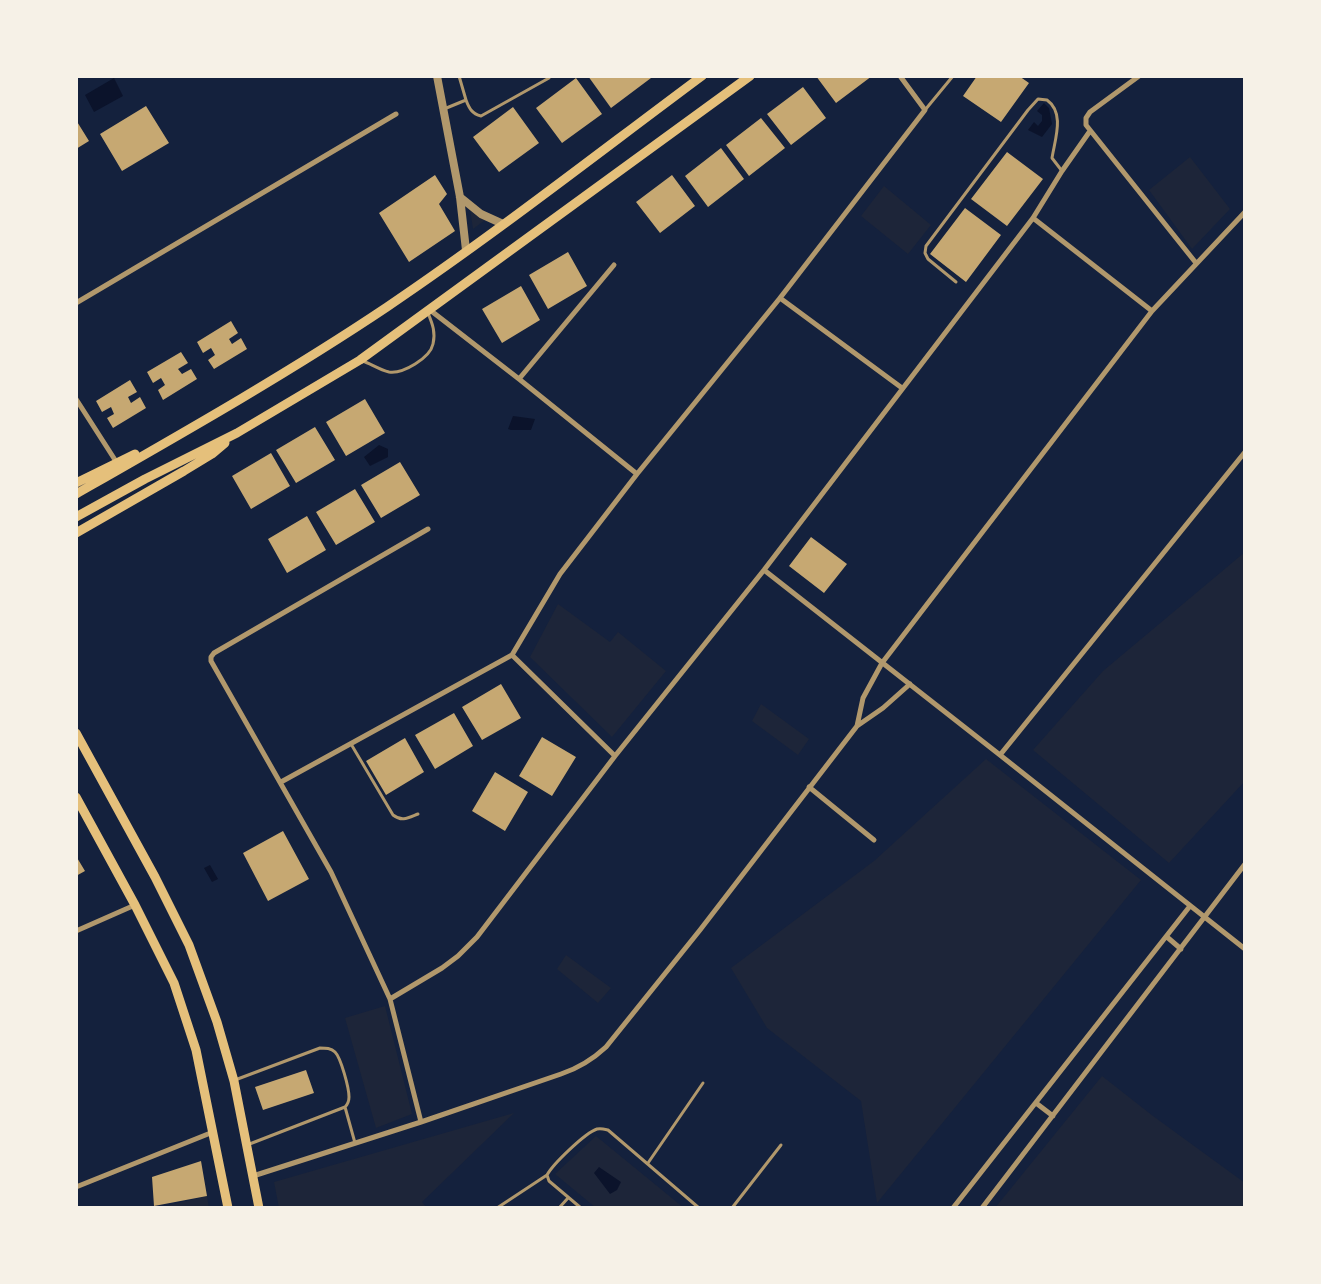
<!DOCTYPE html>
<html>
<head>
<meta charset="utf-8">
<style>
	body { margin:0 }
	#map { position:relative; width:1321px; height:1284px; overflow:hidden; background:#14213d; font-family:"DM Sans",sans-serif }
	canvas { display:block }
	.frame { position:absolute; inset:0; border:78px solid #f6f1e7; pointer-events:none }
</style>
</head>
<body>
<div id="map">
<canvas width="1321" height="1284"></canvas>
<div class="frame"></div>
</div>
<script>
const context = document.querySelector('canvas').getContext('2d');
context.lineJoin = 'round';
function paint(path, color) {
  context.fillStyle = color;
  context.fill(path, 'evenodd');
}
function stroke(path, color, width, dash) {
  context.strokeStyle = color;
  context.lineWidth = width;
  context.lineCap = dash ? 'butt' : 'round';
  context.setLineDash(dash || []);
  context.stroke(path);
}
const green = new Path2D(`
	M 1190,157 L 1230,209 L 1192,249 L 1149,190 Z
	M 884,186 L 931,225 L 908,254 L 861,216 Z
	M 470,209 L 485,220 L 473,229 Z
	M 1245,552 L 1245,781 L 1169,863 L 1033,750 L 1103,671 Z
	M 558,604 L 610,642 L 618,632 L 666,671 L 612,737 L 530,657 Z
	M 761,704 L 809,739 L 798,755 L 752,721 Z
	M 986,759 L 1141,880 L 877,1203 L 861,1101 L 767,1028 L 731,968 L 874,861 Z
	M 566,955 L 611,988 L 598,1003 L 557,969 Z
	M 385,1006 L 412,1114 L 376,1128 L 345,1018 Z
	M 1102,1076 L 1153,1116 L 1245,1183 L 1245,1208 L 995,1208 Z
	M 514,1113 L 422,1202 L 427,1208 L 279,1208 L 274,1182 Z
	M 596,1136 L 684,1208 L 596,1208 L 555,1174 Z
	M 207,1196 L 209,1208 L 158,1208 Z`);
const water = new Path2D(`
	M 114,78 L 123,96 L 94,112 L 85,95 Z
	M 1044,103 L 1049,108 L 1052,124 L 1042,137 L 1028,130 L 1034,122 L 1038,126 L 1042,121 L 1042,115 L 1037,111 Z
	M 513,416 L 535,419 L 531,430 L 511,430 L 508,429 Z
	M 379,445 L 388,449 L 388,457 L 370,466 L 364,457 Z
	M 210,865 L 218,879 L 212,882 L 204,868 Z
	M 599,1167 L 621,1182 L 617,1190 L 610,1194 L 594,1173 Z`);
const building = new Path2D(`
	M 588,76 L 649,76 L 651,78 L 611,108 Z
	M 816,76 L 872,76 L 836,103 Z
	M 977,76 L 1019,76 L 1029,83 L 1001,122 L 963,96 Z
	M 576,78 L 602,114 L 562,143 L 536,108 Z
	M 803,87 L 826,118 L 791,145 L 767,114 Z
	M 146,106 L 169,143 L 122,171 L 100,134 Z
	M 513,107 L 539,143 L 499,172 L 473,137 Z
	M 761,118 L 785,148 L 749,176 L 726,145 Z
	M 76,120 L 89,141 L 76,149 Z
	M 721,148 L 744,179 L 708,207 L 685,176 Z
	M 1007,152 L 1043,179 L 1007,226 L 971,199 Z
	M 435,175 L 447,194 L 439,204 L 455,231 L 409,262 L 379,213 Z
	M 672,175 L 695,206 L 660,233 L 636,202 Z
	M 965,208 L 1001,235 L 966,282 L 930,254 Z
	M 568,252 L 587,286 L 548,309 L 529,275 Z
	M 521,286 L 540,320 L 502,343 L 482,309 Z
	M 231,321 L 238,333 L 229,339 L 232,344 L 241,338 L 247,349 L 214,369 L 208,360 L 215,355 L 211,348 L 203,353 L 197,342 Z
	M 181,352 L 188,363 L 178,369 L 182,374 L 191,369 L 197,379 L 163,400 L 158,390 L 165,385 L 161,378 L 153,383 L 147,372 Z
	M 130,380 L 137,392 L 128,397 L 131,403 L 140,397 L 146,408 L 113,428 L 107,418 L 114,414 L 111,407 L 102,412 L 96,401 Z
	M 365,399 L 385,433 L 346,456 L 326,422 Z
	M 315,427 L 335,460 L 296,483 L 276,450 Z
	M 271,453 L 290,486 L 251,509 L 232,476 Z
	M 400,462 L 420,495 L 381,518 L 361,485 Z
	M 355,489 L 375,522 L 336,545 L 316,512 Z
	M 307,516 L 326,550 L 287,573 L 268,539 Z
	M 811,537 L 847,564 L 824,593 L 789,566 Z
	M 501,684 L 521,718 L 482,740 L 462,707 Z
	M 454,713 L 473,746 L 435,769 L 415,735 Z
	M 542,737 L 576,757 L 552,796 L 519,776 Z
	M 405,738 L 424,772 L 386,795 L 366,761 Z
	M 495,772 L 528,792 L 505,831 L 472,811 Z
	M 283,831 L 309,879 L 268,901 L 243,853 Z
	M 76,856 L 85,871 L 76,876 Z
	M 306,1070 L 314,1093 L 263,1110 L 255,1087 Z
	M 201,1161 L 207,1196 L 154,1206 L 152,1177 Z`);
const service = new Path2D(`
	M 466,100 C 469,108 472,114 481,116 L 549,78
	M 444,109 L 466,100 L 459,76
	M 925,110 L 953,76
	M 956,282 L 928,259 L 925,253 L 926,246 L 1028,110 L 1038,99 L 1047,100 C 1065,113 1055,139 1052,158 L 1062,171
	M 363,361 C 371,364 380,370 389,372 C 403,374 430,358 433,344 C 436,332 432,323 428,313
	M 351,744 L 393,815 C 402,822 408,818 418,814
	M 235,1080 L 320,1048 C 326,1048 331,1048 335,1052 C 341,1058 349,1088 349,1097 C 349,1101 348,1104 345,1107 L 247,1145
	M 345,1107 L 355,1143
	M 648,1163 L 703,1083
	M 497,1208 L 547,1175
	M 559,1208 L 568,1198
	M 581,1208 L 549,1181 L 547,1175 C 553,1164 585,1133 597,1129 C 601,1128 604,1129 608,1130 L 699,1208
	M 732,1208 L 781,1145`);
const minor = new Path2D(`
	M 1139,76 L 1090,112 L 1086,118 L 1086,125 L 1196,263
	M 1033,218 L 1152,311
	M 780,298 L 902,388
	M 76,303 L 396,114
	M 430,310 L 519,379 L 637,474
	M 519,379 L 614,265
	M 76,399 L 117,463
	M 764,570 L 1000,755 L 1245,949
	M 512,655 L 615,756
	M 857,726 L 863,698 L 882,663 L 1152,311 L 1245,212
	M 1000,755 L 1245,452
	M 281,782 L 512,655 L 560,574 L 637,474 L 780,298 L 925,110 L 900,76
	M 809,787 L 874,840
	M 76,931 L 135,905
	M 1167,937 L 1181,949
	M 390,999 L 442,968 L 458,956 L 477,937 L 615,756 L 764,570 L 1033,218 L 1062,171 L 1090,131
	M 1036,1103 L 1053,1116
	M 421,1122 L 390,999 L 331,872 L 211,661 L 211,657 L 214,653 L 428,529
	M 253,1176 L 421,1122 L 561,1074 C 579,1068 592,1060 606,1047 L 700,930 L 857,726 L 883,708 L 910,684
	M 76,1187 L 213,1132
	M 953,1208 L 1190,906
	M 982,1208 L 1245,864`);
const tertiary = new Path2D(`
	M 437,76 L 460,197 L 466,250
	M 460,197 L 481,214 L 503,224`);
const secondary = new Path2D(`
	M 76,483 L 135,454
	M 76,494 C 181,434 287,374 387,307 C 495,234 597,154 702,76
	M 76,517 L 145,479 L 237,433 L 360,360 L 750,76
	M 76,533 L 184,471 L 212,454 L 225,443
	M 76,733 L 155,877 L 189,945 L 217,1022 L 234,1081 L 259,1208
	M 76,797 L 135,905 L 174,983 L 196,1050 L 228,1208`);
paint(green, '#1d2539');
paint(water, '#0b132b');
paint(building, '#c6a872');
stroke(service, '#b1986c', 3);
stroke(minor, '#b1986c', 5);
stroke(tertiary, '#b1986c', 8);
stroke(secondary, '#e5c07b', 9);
</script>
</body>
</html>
